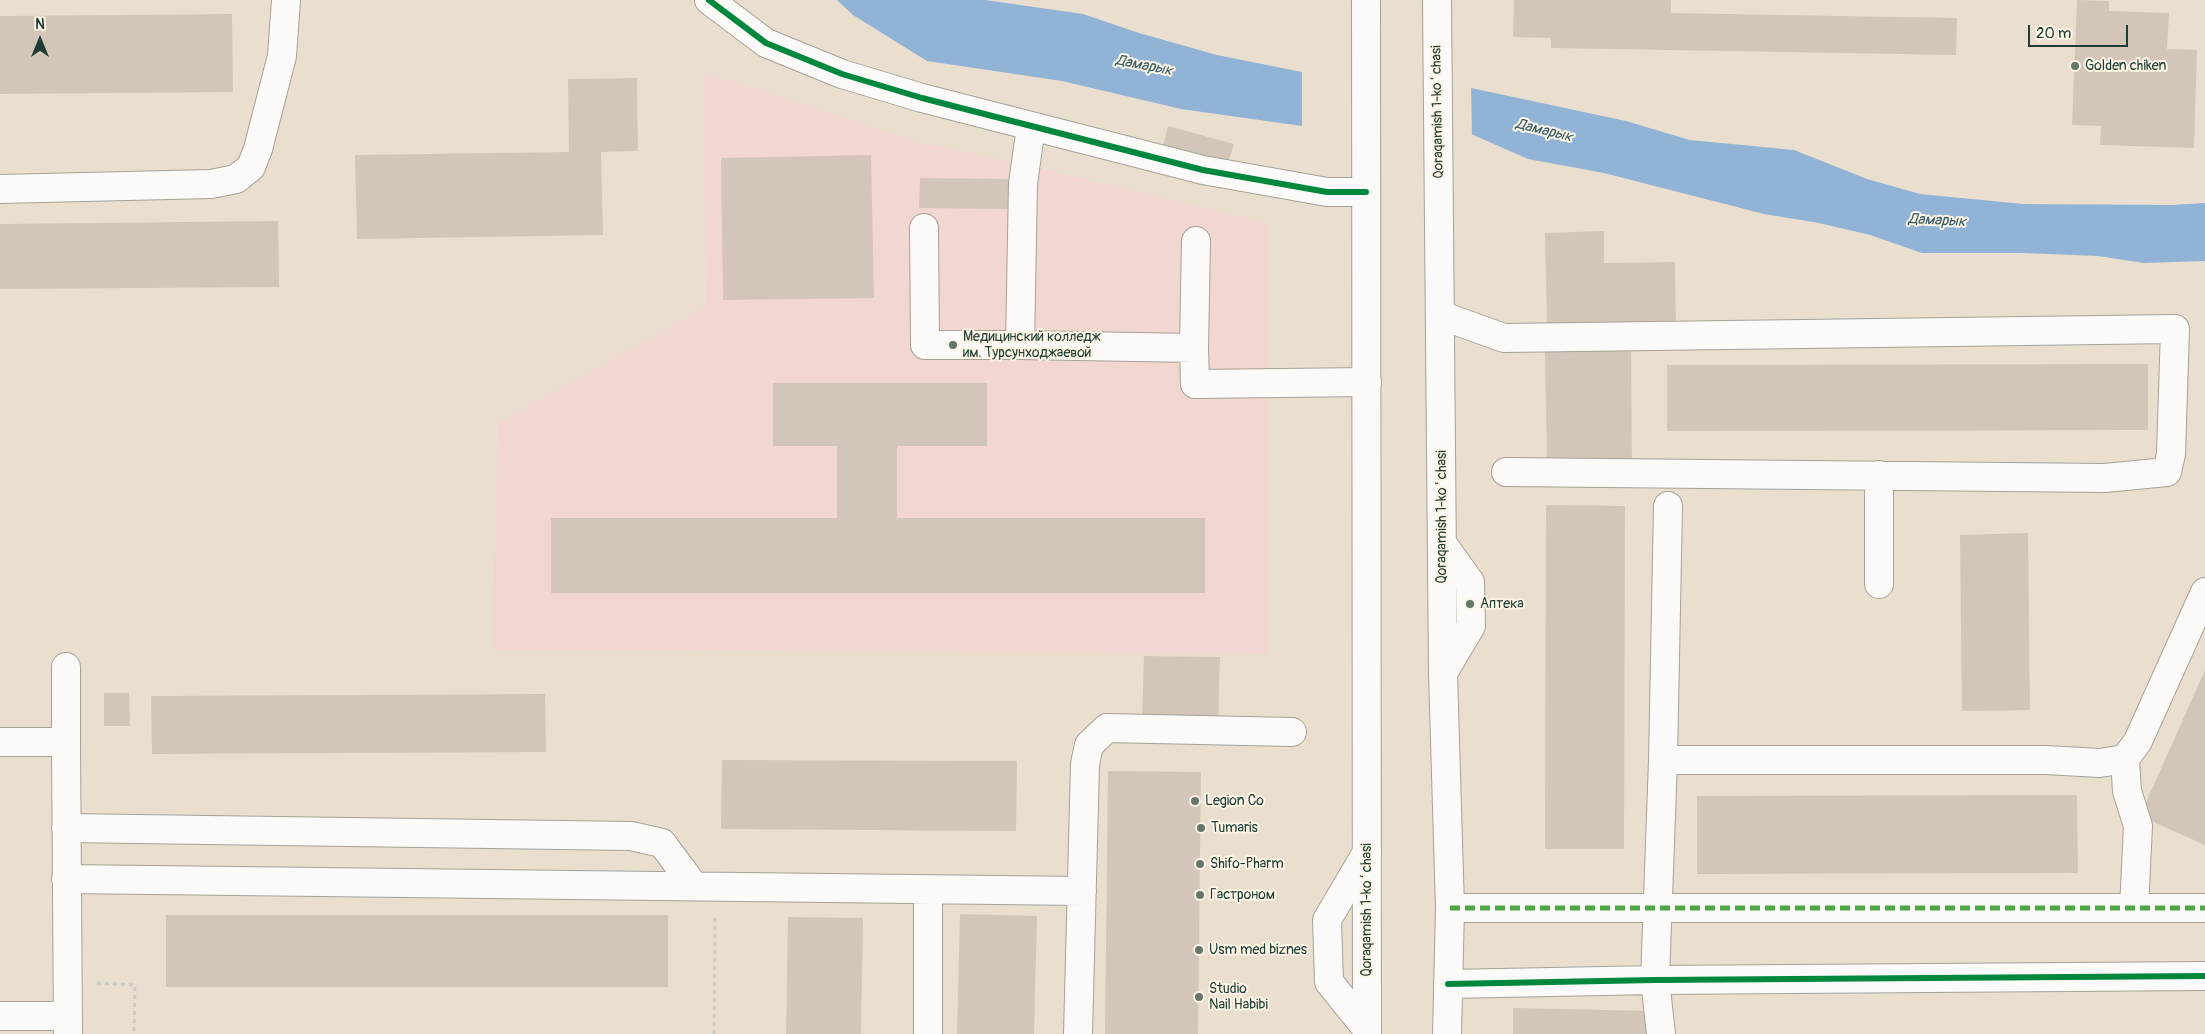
<!DOCTYPE html>
<html>
<head>
<meta charset="utf-8">
<style>
	body { margin:0 }
	#map { position:relative; width:2205px; height:1034px; overflow:hidden; background:#eadfcf; font-family:Pangolin,sans-serif }
	canvas { display:block }
	.north { position:absolute; left:15px; top:15px; width:50px; height:50px; -webkit-text-stroke:4px #fcf5e5; paint-order:stroke; rotate:0deg; font-size:14px; font-weight:700; line-height:20px; text-align:center; color:#1f3d34 }
	.north::after { content:''; display:block; margin:auto; width:18px; height:22px; background:#1f3d34; clip-path:polygon(50% 0,100% 100%,50% 72%,0 100%) }
	.scale { position:absolute; left:2028px; top:25px; width:100px; height:22px; box-sizing:border-box; border:2px solid #1f3d34; border-top:0; padding-left:6px; font-size:15px; line-height:18px; white-space:nowrap; color:#1f3d34; -webkit-text-stroke:4px #fcf5e5; paint-order:stroke }
</style>
</head>
<body>
<div id="map">
<canvas width="2205" height="1034"></canvas>
<div class="north">N</div>
<div class="scale">20 m</div>
</div>
<script>
const context = document.querySelector('canvas').getContext('2d');
context.lineJoin = 'round';
function paint(path, color) {
  context.fillStyle = color;
  context.fill(path, 'evenodd');
}
function stroke(path, color, width, dash) {
  context.strokeStyle = color;
  context.lineWidth = width;
  context.lineCap = dash ? 'butt' : 'round';
  context.setLineDash(dash || []);
  context.stroke(path);
}
function write(font, color, halo, rows, align = 'center') {
  context.font = font + ' Pangolin,sans-serif';
  context.lineWidth = 4;
  context.setLineDash([]);
  context.textBaseline = 'middle';
  context.strokeStyle = halo;
  context.fillStyle = color;
  for (const [text, x, y, turn = 0] of rows) {
    context.save();
    context.translate(x, y);
    context.rotate((+turn || 0) * Math.PI / 180);
    context.textAlign = isNaN(turn) ? turn : align;
    if (halo) context.strokeText(text, 0, 0);
    context.fillText(text, 0, 0);
    context.restore();
  }
}
const built = new Path2D(`
	M 703,72 L 918,142 L 1004,160 L 1268,223 L 1268,653 L 492,650 L 498,423 L 706,307 Z`);
const water = new Path2D(`
	M 837,0 L 985,0 L 1083,14 L 1139,33 L 1217,55 L 1302,72 L 1471,88 L 1626,121 L 1690,140 L 1794,150 L 1867,179 L 1920,194 L 2023,204 L 2173,205 L 2205,203 L 2205,261 L 2144,263 L 2098,256 L 2023,253 L 1922,253 L 1870,235 L 1819,223 L 1764,214 L 1604,173 L 1528,159 L 1471,134 L 1302,126 L 1181,109 L 1062,81 L 927,61 L 853,15 Z`);
const pier = new Path2D(`
	M 1302,69 L 1471,86 L 1472,137 L 1302,129 Z`);
const building = new Path2D(`
	M 1514,0 L 1671,0 L 1671,13 L 1957,18 L 1956,55 L 1551,48 L 1551,38 L 1513,37 Z
	M 2077,0 L 2109,1 L 2109,11 L 2169,13 L 2167,49 L 2197,50 L 2194,148 L 2100,145 L 2101,126 L 2072,125 Z
	M 232,14 L 233,92 L 0,94 L 0,16 Z
	M 637,78 L 638,151 L 601,152 L 603,235 L 357,239 L 355,155 L 569,152 L 568,79 Z
	M 1168,126 L 1234,144 L 1228,163 L 1163,146 Z
	M 871,155 L 874,298 L 723,300 L 721,158 Z
	M 920,178 L 1011,179 L 1010,209 L 919,208 Z
	M 278,221 L 279,287 L 0,289 L 0,224 Z
	M 1604,231 L 1604,263 L 1675,262 L 1676,324 L 1547,327 L 1545,233 Z
	M 1631,350 L 1632,466 L 1547,466 L 1545,351 Z
	M 2148,364 L 2148,430 L 1667,431 L 1667,365 Z
	M 773,383 L 987,383 L 987,446 L 897,446 L 897,518 L 1205,518 L 1205,593 L 551,593 L 551,518 L 837,518 L 837,446 L 773,446 Z
	M 1546,505 L 1625,506 L 1624,849 L 1545,849 Z
	M 2028,533 L 2030,710 L 1962,711 L 1960,535 Z
	M 1144,656 L 1220,657 L 1218,725 L 1142,723 Z
	M 2205,670 L 2205,845 L 2140,816 Z
	M 104,693 L 129,693 L 130,726 L 104,726 Z
	M 545,694 L 546,752 L 152,754 L 151,696 Z
	M 722,760 L 1017,761 L 1016,831 L 721,829 Z
	M 1108,771 L 1201,772 L 1198,1034 L 1105,1034 Z
	M 2077,795 L 2078,873 L 1697,874 L 1697,796 Z
	M 960,914 L 1037,916 L 1034,1034 L 957,1034 Z
	M 166,915 L 668,915 L 668,987 L 166,987 Z
	M 788,917 L 863,918 L 861,1034 L 786,1034 Z
	M 1513,1008 L 1655,1011 L 1656,1034 L 1513,1034 Z`);
const path = new Path2D(`
	M 97,983 L 135,985 L 134,1034
	M 714,1034 L 715,917`);
const minor = new Path2D(`
	M 709,0 L 766,43 L 842,74 L 922,98 L 1203,170 L 1327,192 L 1366,192
	M 0,189 L 211,184 L 236,179 L 251,167 L 258,149 L 282,56 L 286,0
	M 924,228 L 925,345 L 1020,345 L 1023,184 L 1031,126
	M 1440,315 L 1504,338 L 2175,329 L 2171,454 L 2167,472 L 2105,478 L 1506,472
	M 1020,345 L 1194,348 L 1195,384 L 1367,382
	M 1194,348 L 1196,241
	M 1879,475 L 1879,584
	M 1442,543 L 1470,582 L 1471,626 L 1443,673
	M 66,667 L 66,742
	M 0,742 L 66,742 L 68,1034
	M 2125,759 L 2138,741 L 2205,592
	M 1663,760 L 1668,506
	M 66,828 L 631,836 L 662,843 L 694,886
	M 1367,852 L 1327,920 L 1329,982 L 1367,1029
	M 66,879 L 1082,891
	M 928,890 L 928,1034
	M 1450,908 L 2205,908
	M 1448,984 L 1655,980 L 2205,976
	M 0,1016 L 68,1016
	M 1078,1034 L 1085,764 L 1089,745 L 1107,728 L 1292,732
	M 1661,1034 L 1655,980 L 1663,760 L 2046,760 L 2100,763 L 2125,759 L 2127,791 L 2138,826 L 2134,908`);
const major = new Path2D(`
	M 1366,0 L 1367,1034
	M 1437,0 L 1443,673 L 1450,908 L 1447,1034`);
const quiet = new Path2D(`
	M 1450,908 L 2205,908`);
const cycleway = new Path2D(`
	M 709,0 L 766,43 L 842,74 L 922,98 L 1203,170 L 1327,192 L 1366,192
	M 1448,984 L 1655,980 L 2205,976`);
const markers = [
	[2075,66,5,"#66766a"],
	[953,345,5,"#66766a"],
	[1470,604,5,"#66766a"],
	[1195,801,5,"#66766a"],
	[1201,828,5,"#66766a"],
	[1200,864,5,"#66766a"],
	[1200,895,5,"#66766a"],
	[1199,950,5,"#66766a"],
	[1199,997,5,"#66766a"]
];
const poiNames = [
	["Golden chiken",2085,66],
	["Медицинский колледж",963,337],
	["им. Турсунходжаевой",963,353],
	["Аптека",1480,604],
	["Legion Co",1205,801],
	["Tumaris",1211,828],
	["Shifo-Pharm",1210,864],
	["Гастроном",1210,895],
	["Usm med biznes",1209,950],
	["Studio",1209,989],
	["Nail Habibi",1209,1005]
];
const streetNames = [
	["Qoraqamish 1-koʻchasi",1438,112,-91],
	["Qoraqamish 1-koʻchasi",1442,517,-90],
	["Qoraqamish 1-koʻchasi",1367,910,-90]
];
const waterNames = [
	["Дамарык",1144,66,11],
	["Дамарык",1544,131,14],
	["Дамарык",1937,221,3]
];
paint(built, '#f1d7cf');
paint(water, '#91b3d5');
paint(pier, '#eadfcf');
paint(building, '#d3c6b8');
stroke(minor, '#a5a298', 30);
stroke(major, '#a5a298', 30);
stroke(path, '#cacac6', 3, [4, 4]);
stroke(minor, '#fcfaf8', 28);
stroke(major, '#fcfaf8', 28);
stroke(quiet, '#4fa644', 5, [10, 5]);
stroke(cycleway, '#00873e', 6);
for (const [x, y, r, color] of markers) {
  const dot = new Path2D();
  dot.arc(x, y, r, 0, 2 * Math.PI);
  context.fillStyle = color;
  context.fill(dot);
  stroke(dot, '#fcf5e5', 2);
}
write('14px', '#1f3d34', '#fcf5e5', poiNames, 'left');
write('14px', '#1f3d34', '#fcf5e5', streetNames);
write('italic 15px', '#365b65', '#fcf5e5', waterNames);
</script>
</body>
</html>
